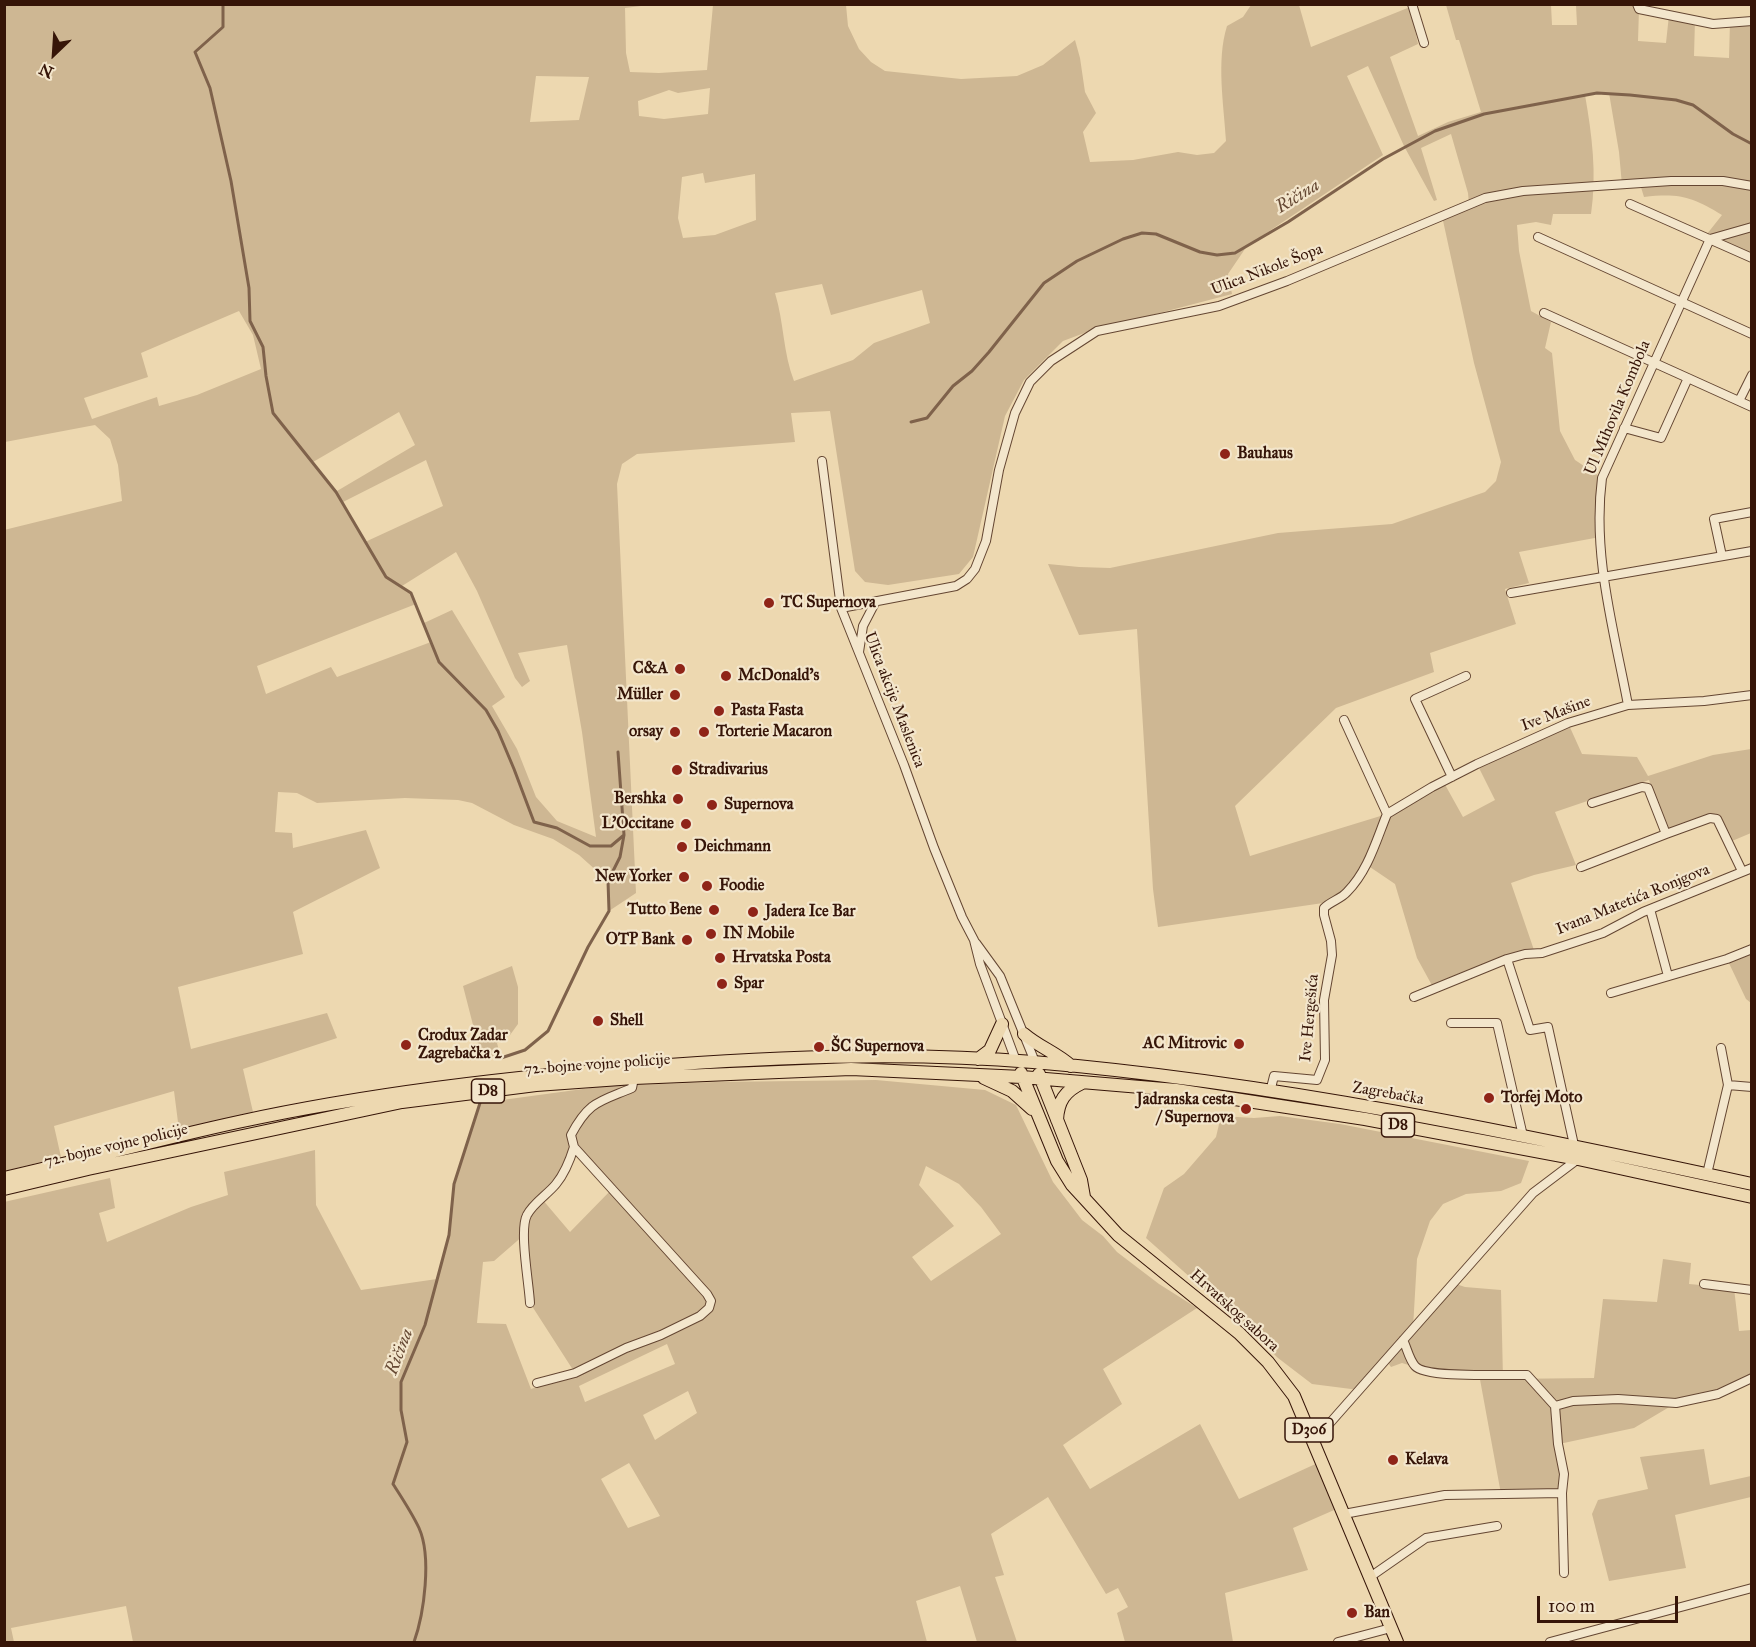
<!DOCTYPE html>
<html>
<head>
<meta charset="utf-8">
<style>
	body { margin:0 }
	#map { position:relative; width:1756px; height:1647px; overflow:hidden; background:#edd8b0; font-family:"IM FELL Great Primer",serif }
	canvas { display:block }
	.frame { position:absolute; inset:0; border:6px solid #361508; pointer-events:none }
	.north { position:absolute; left:24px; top:24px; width:60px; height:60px; -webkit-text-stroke:4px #f3e6cc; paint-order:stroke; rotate:205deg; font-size:16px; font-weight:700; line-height:24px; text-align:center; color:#361508 }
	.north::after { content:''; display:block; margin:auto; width:21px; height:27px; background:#361508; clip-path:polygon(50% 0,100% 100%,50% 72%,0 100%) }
	.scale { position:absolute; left:1537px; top:1596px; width:141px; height:27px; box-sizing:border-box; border:3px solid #361508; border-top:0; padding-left:8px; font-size:18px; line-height:21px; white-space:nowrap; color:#361508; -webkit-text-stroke:4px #f3e6cc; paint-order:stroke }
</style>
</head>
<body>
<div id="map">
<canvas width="1756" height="1647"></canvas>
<div class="frame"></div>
<div class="north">N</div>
<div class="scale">100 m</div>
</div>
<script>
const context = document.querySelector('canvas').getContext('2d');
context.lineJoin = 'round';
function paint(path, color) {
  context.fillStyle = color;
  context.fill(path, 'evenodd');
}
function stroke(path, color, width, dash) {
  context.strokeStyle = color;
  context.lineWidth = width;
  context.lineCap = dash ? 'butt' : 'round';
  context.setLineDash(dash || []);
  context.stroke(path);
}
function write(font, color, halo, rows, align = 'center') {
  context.font = font + ' "IM FELL Great Primer",serif';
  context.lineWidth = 4.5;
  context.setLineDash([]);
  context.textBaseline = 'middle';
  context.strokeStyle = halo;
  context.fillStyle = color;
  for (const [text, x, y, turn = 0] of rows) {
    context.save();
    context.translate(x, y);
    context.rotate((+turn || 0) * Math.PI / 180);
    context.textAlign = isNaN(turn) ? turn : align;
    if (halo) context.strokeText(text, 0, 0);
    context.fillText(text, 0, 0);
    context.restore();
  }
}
const green = new Path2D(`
	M 5,5 L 649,5 L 625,8 L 626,53 L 630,72 L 659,73 L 707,70 L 713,5 L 846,5 L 848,26 L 859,49 L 871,62 L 885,71 L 961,79 L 1017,76 L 1043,65 L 1075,40 L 1080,58 L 1085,92 L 1096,113 L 1083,132 L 1090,162 L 1133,160 L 1178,152 L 1197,155 L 1214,153 L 1226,141 C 1224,105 1216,61 1227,26 L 1243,17 L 1251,5 L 1299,5 L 1311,47 L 1410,7 L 1418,44 L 1390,57 L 1418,136 L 1448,122 L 1481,112 L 1459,40 L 1456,40 L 1446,5 L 1551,5 L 1552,25 L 1577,25 L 1576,5 L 1637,5 L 1639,9 L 1638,41 L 1666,43 L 1669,15 L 1695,20 L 1694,56 L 1729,58 L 1730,22 L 1751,21 L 1751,258 L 1707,234 L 1722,215 C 1692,197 1680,193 1644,197 L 1640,184 L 1622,185 L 1619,152 L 1609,93 L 1597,93 L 1585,95 C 1592,135 1597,174 1591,214 L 1553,214 L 1551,225 L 1536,222 L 1517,225 L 1519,251 L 1531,311 L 1551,322 L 1545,348 L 1552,353 L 1560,431 L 1575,460 L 1602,478 L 1600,537 L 1519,552 L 1529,583 L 1505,589 L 1516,624 L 1430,653 L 1434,672 L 1336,708 L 1235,806 L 1250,856 L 1387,814 L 1443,781 L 1463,817 L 1495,800 L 1477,764 L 1568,723 L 1582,754 L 1637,757 L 1648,776 L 1713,755 L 1751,749 L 1751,833 L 1732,841 L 1723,830 L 1717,819 L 1666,834 L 1649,780 L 1555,812 L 1576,865 L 1534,875 L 1511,883 L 1535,953 L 1434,989 L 1417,958 L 1395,884 L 1367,865 L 1346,894 L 1330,902 L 1158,927 L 1153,889 L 1137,629 L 1079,635 L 1048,564 L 1079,567 L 1110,568 L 1278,533 L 1392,524 L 1485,492 L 1496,481 L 1501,462 L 1474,363 L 1442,216 L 1469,204 L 1468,193 L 1451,134 L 1421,148 L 1437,200 L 1434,201 L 1404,146 L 1368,66 L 1347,76 L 1383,155 L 1247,246 L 1228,274 L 1232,294 L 1087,332 L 1063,341 L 1024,380 L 1005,416 L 973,557 L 959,574 L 888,585 L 865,582 L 855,571 L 830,411 L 791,413 L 795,442 L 637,454 L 622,464 L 617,484 L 636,893 L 609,911 L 608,881 L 579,855 L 553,839 L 514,825 L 472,803 L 458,800 L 405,798 L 317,803 L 297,793 L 278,792 L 275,832 L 292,833 L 293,848 L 366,830 L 380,868 L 293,912 L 303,954 L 178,987 L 191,1049 L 327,1013 L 337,1038 L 243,1069 L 253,1112 L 179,1130 L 174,1091 L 54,1126 L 61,1157 L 5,1171 L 4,530 L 122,501 L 118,465 L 110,439 L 95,425 L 5,442 ZM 536,76 L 589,77 L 579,120 L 530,122 ZM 710,88 L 708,114 L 664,119 L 639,116 L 638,101 L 669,90 L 678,93 ZM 703,173 L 705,183 L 755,174 L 756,220 L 715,235 L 683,238 L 678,218 L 682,177 ZM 822,284 L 831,315 L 922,290 L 930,323 L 874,343 L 853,360 L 794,381 C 783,353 784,322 775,293 ZM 239,311 L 253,335 L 261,369 L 197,395 L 159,406 L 157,397 L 92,419 L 84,398 L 148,377 L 141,353 ZM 399,412 L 415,445 L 337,491 L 313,462 ZM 426,460 L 443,506 L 365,542 L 343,502 ZM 456,552 L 477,591 L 515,678 L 522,687 L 530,681 L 518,653 L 567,645 L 582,732 L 596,837 L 557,821 L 536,797 L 517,749 L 492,706 L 505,697 L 452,610 L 424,623 L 431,642 L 337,677 L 331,667 L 266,694 L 257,666 L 416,604 L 411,593 L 402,586 Z
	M 1751,949 L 1751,1003 L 1746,999 L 1727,959 Z
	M 512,966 L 518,987 L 518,1024 L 510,1035 L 497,1043 L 501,1058 L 481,1056 L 463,986 Z
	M 876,1080 L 985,1090 L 1016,1105 L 1053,1182 L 1082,1220 L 1103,1236 L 1117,1252 L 1159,1284 L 1197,1308 L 1103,1369 L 1122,1404 L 1063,1445 L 1090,1489 L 1200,1424 L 1239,1499 L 1322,1461 L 1341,1507 L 1293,1528 L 1308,1570 L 1225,1593 L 1233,1642 L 1125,1642 L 1117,1613 L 1128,1607 L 1118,1588 L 1106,1594 L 1048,1497 L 991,1534 L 1004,1575 L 995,1577 L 1017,1642 L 977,1642 L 960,1586 L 916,1601 L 927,1642 L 133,1642 L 126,1606 L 11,1628 L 14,1642 L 5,1642 L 4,1202 L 110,1178 L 115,1208 L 99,1213 L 107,1242 L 191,1207 L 228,1195 L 224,1172 L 315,1150 L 316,1205 L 361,1290 L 437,1279 L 449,1235 L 454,1184 L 480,1103 L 605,1086 L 716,1082 ZM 574,1147 L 612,1189 L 570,1232 L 542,1199 L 557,1183 ZM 926,1166 L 959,1184 L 981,1207 L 1001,1234 L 931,1281 L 912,1257 L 954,1226 L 919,1185 ZM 524,1235 L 530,1303 L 575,1373 L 531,1389 L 506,1324 L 477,1323 L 483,1262 L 494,1261 ZM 667,1344 L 675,1364 L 585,1402 L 579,1386 ZM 688,1391 L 697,1413 L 655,1440 L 643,1415 ZM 629,1463 L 660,1516 L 628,1528 L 601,1479 Z
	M 1221,1116 L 1254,1118 L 1280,1116 L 1340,1124 L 1529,1161 L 1521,1183 L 1501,1191 L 1466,1194 L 1443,1204 L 1430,1221 L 1417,1259 L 1413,1328 L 1453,1283 L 1465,1287 L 1501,1290 L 1503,1379 L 1594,1378 L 1603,1299 L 1657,1302 L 1663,1259 L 1691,1263 L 1689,1284 L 1734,1288 L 1739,1331 L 1751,1330 L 1751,1378 L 1719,1393 L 1676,1403 L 1634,1428 L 1559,1444 L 1562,1493 L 1501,1494 L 1479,1374 L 1438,1374 L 1402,1363 L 1391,1367 L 1386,1360 L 1359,1390 L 1312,1384 L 1278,1358 L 1246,1327 L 1146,1238 L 1164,1188 L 1184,1174 L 1216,1137 Z
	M 1704,1449 L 1710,1485 L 1751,1476 L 1751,1497 L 1675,1515 L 1686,1568 L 1609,1581 L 1592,1514 L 1598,1500 L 1648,1489 L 1640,1457 Z`);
const stream = new Path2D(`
	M 223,4 L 223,27 L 195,52 L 210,88 L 231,181 L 249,288 L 250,321 L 263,347 L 266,376 L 273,413 L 336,492 L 386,577 L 411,593 L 439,662 L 486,710 L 498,731 L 514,769 L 534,822 L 557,828 L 590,846 L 611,846 L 624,835
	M 911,422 L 927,418 L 953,386 L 972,371 L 989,352 L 1044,283 L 1077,261 L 1123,239 L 1142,233 L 1156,234 L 1200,252 L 1217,255 L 1235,253 L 1288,222 L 1383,159 L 1435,131 L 1484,114 L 1597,93 L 1630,95 L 1676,100 L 1693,105 L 1733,134 L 1752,144
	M 501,1058 L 525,1050 L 548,1031 L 588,947 L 609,911 L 608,881 L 620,857 L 624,835 L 618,752
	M 414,1642 C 424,1614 432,1557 419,1528 C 412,1513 402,1498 393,1484 L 407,1442 L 401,1410 L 401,1382 L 425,1325 L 449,1235 L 454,1184 L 480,1103`);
const street = new Path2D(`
	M 1412,4 L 1424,43
	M 1637,4 L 1639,9 L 1713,24 L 1752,21
	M 1630,204 L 1752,258
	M 1538,237 L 1752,334
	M 1710,239 L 1752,227
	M 1544,313 L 1752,407
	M 1739,401 L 1752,375
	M 1624,428 L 1661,438 L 1688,378
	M 822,461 L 841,608 L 904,765 L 934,848 L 962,917 L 974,940 L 980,964 L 1016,1061
	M 1722,556 L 1714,519 L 1752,512
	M 1511,593 L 1752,551
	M 841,608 L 956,586 L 967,579 L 975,569 L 986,541 L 999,470 L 1015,413 L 1030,382 L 1051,361 L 1097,331 L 1219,306 L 1287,281 L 1485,198 L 1523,191 L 1671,181 L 1723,181 L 1752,186
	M 859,652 L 863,626 L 876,601
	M 1628,705 C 1614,630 1592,555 1602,478 L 1710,239
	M 1344,720 L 1387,814
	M 1452,777 L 1415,699 L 1466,676
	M 1592,803 L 1642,787 L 1648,788 L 1666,834 L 1710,818 L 1717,819 L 1742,871
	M 1387,814 L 1432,787 L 1477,764 L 1568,723 L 1628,705 L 1704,701 L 1752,695
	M 1581,867 L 1666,834
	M 1650,909 L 1668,976
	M 976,943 L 1000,976 L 1035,1062
	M 1507,959 L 1530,1030 L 1548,1027 L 1574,1145
	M 1611,993 L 1727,959 L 1752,949
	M 1414,997 L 1507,959 L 1525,954 L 1542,953 L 1603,933 L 1643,912 L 1752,868
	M 1451,1023 L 1497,1023 L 1523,1136
	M 1728,1085 L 1752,1087
	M 1270,1092 L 1274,1076 L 1317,1080 L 1325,1060 L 1324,1000 L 1332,955 L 1331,941 L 1324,915 L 1324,908 C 1331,901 1341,899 1347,892 C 1368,871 1376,841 1387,814
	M 1707,1174 L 1728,1085 L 1721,1048
	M 1704,1284 L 1752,1290
	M 530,1303 C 529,1283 519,1230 527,1215 C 533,1203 548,1194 556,1184 C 565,1173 570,1160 574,1147
	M 1403,1340 C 1407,1348 1409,1359 1415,1366 C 1426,1379 1507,1374 1527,1375 L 1555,1406
	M 537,1383 L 575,1373 L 626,1348 L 661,1335 L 700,1316 L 709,1308 L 711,1301 L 707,1294 L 574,1147 L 571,1135 C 589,1101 599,1102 632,1088 L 634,1078
	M 1314,1441 L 1533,1193 L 1578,1159
	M 1562,1493 L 1564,1573
	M 1344,1514 L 1445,1495 L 1562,1493 L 1564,1474 L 1558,1444 L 1555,1406 L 1573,1401 L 1618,1399 L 1676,1403 L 1718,1394 L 1752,1378
	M 1370,1577 L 1426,1538 L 1497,1526
	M 1338,1642 L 1391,1628
	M 1550,1642 L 1752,1588`);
const primary = new Path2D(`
	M 1024,1034 C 1039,1047 1057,1053 1071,1066
	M 978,1059 L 990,1050 L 1002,1024
	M 1021,1073 L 1057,1161 L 1072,1185 L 1118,1235 L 1239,1333 L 1268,1362 L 1294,1396 L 1397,1642
	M 1039,1074 L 1081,1180 L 1084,1197
	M 984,1078 L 1012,1091 L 1032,1109
	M 1057,1120 C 1058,1101 1065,1091 1082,1083
	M 4,1178 C 82,1160 160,1139 238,1122 C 380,1091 524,1075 669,1065 C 790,1056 912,1052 1033,1062 C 1274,1082 1516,1133 1752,1184
	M 4,1189 L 88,1169 L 402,1102 L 536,1085 L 634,1078 L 851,1069 L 1022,1077 L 1176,1090 L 1365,1119 L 1578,1159 L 1752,1197`);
const markers = [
	[1225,454,6,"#8f2418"],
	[769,603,6,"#8f2418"],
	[680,669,6,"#8f2418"],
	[726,676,6,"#8f2418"],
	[675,695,6,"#8f2418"],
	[719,711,6,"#8f2418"],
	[675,732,6,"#8f2418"],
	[704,732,6,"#8f2418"],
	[677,770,6,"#8f2418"],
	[678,799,6,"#8f2418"],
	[712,805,6,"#8f2418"],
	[686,824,6,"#8f2418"],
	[682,847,6,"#8f2418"],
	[684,877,6,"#8f2418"],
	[707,886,6,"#8f2418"],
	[714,910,6,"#8f2418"],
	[753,912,6,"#8f2418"],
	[711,934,6,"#8f2418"],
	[687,940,6,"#8f2418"],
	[720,958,6,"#8f2418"],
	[722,984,6,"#8f2418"],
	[598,1021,6,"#8f2418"],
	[1239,1044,6,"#8f2418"],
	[406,1045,6,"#8f2418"],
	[819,1047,6,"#8f2418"],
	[1489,1098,6,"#8f2418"],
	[1246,1109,6,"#8f2418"],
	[1393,1460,6,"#8f2418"],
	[1352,1613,6,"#8f2418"]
];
const shields = [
	[488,1091,33],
	[1398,1125,33],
	[1309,1430,48]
];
const shieldNames = [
	["D8",488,1091],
	["D8",1398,1125],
	["D306",1309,1430]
];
const streetNames = [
	["Ulica Nikole Šopa",1267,270,-21],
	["Ul Mihovila Kombola",1618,408,-67],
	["Ulica akcije Maslenica",894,700,69],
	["Ive Mašine",1556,714,-21],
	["Ivana Matetića Ronjgova",1633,900,-22],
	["Ive Hergešića",1310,1018,-85],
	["72. bojne vojne policije",597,1065,-4],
	["Zagrebačka",1388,1094,10],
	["72. bojne vojne policije",116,1146,-13],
	["Hrvatskog sabora",1234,1311,42]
];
const poiNames = [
	["Bauhaus",1237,454],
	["TC Supernova",781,603],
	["C&A",668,669,"right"],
	["McDonald's",738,676],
	["Müller",663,695,"right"],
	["Pasta Fasta",731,711],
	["orsay",663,732,"right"],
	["Torterie Macaron",716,732],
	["Stradivarius",689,770],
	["Bershka",666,799,"right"],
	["Supernova",724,805],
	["L'Occitane",674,824,"right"],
	["Deichmann",694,847],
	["New Yorker",672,877,"right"],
	["Foodie",719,886],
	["Tutto Bene",702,910,"right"],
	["Jadera Ice Bar",765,912],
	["IN Mobile",723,934],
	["OTP Bank",675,940,"right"],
	["Hrvatska Posta",732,958],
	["Spar",734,984],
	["Shell",610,1021],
	["Crodux Zadar",418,1036],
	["Zagrebačka 2",418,1054],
	["AC Mitrovic",1227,1044,"right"],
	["ŠC Supernova",831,1047],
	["Torfej Moto",1501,1098],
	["Jadranska cesta",1234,1100,"right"],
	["/ Supernova",1234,1118,"right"],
	["Kelava",1405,1460],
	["Ban",1364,1613]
];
const waterNames = [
	["Ričina",1298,197,-32],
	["Ričina",400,1352,-69]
];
paint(green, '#ceb793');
stroke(stream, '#7f624b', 3);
stroke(street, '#644632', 10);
stroke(primary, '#361508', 14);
stroke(street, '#f3e6cc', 8);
stroke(primary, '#edd8b0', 12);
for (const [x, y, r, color] of markers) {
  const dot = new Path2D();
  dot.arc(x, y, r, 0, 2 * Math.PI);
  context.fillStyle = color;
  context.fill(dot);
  stroke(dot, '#f3e6cc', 2);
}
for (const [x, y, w] of shields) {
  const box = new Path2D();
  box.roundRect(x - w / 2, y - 12, w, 24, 4.5);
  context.fillStyle = '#f3e6cc';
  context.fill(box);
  stroke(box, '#361508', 1.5);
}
write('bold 15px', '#361508', null, shieldNames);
write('16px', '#361508', '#f3e6cc', streetNames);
write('bold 16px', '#361508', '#f3e6cc', poiNames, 'left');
write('italic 18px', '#664934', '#f3e6cc', waterNames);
</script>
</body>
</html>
